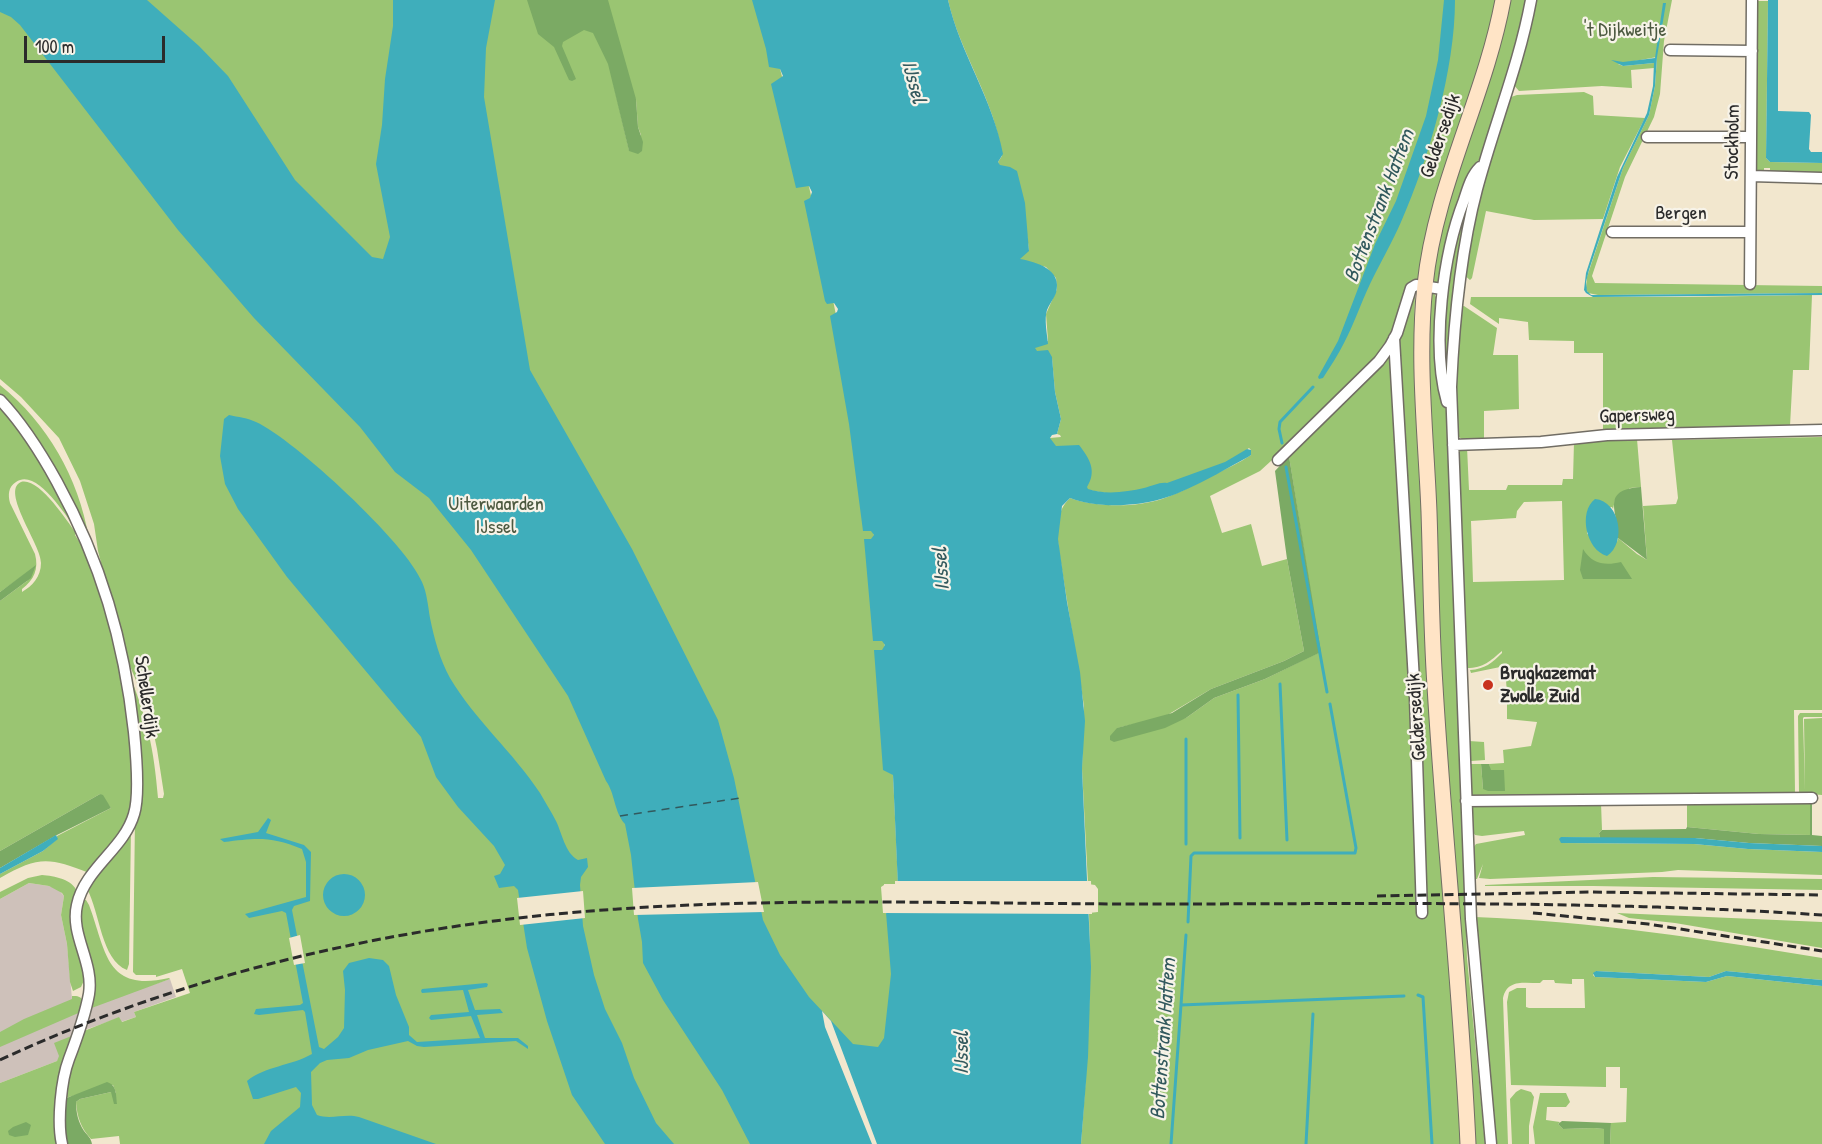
<!DOCTYPE html>
<html>
<head>
<meta charset="utf-8">
<style>
	body { margin:0 }
	#map { position:relative; width:1822px; height:1144px; overflow:hidden; background:#f2e7ce; font-family:"Patrick Hand",sans-serif }
	canvas { display:block }
	.scale { position:absolute; left:24px; top:36px; width:141px; height:27px; box-sizing:border-box; border:3px solid #2b2b2b; border-top:0; padding-left:8px; font-size:18px; line-height:21px; white-space:nowrap; color:#2b2b2b; -webkit-text-stroke:4px #f7f3e8; paint-order:stroke }
</style>
</head>
<body>
<div id="map">
<canvas width="1822" height="1144"></canvas>
<div class="scale">100 m</div>
</div>
<script>
const context = document.querySelector('canvas').getContext('2d');
context.lineJoin = 'round';
function paint(path, color) {
  context.fillStyle = color;
  context.fill(path, 'evenodd');
}
function stroke(path, color, width, dash) {
  context.strokeStyle = color;
  context.lineWidth = width;
  context.lineCap = dash ? 'butt' : 'round';
  context.setLineDash(dash || []);
  context.stroke(path);
}
function write(font, color, halo, rows, align = 'center') {
  context.font = font + ' "Patrick Hand",sans-serif';
  context.lineWidth = 4.5;
  context.setLineDash([]);
  context.textBaseline = 'middle';
  context.strokeStyle = halo;
  context.fillStyle = color;
  for (const [text, x, y, turn = 0] of rows) {
    context.save();
    context.translate(x, y);
    context.rotate((+turn || 0) * Math.PI / 180);
    context.textAlign = isNaN(turn) ? turn : align;
    if (halo) context.strokeText(text, 0, 0);
    context.fillText(text, 0, 0);
    context.restore();
  }
}
const industrial = new Path2D(`
	M 29,883 L 49,886 L 58,889 L 64,896 L 61,915 L 67,944 L 72,999 L 78,1013 L 72,1036 L 57,1061 L 0,1083 L 0,899 Z
	M 170,979 L 176,997 L 134,1012 L 136,1017 L 121,1022 L 119,1018 L 76,1033 L 83,1011 L 126,994 Z`);
const green = new Path2D(`
	M 0,0 L 761,0 C 801,138 831,278 855,420 C 861,459 869,497 874,536 C 888,652 893,768 898,884 L 884,884 L 886,914 L 899,914 L 893,1144 L 120,1144 L 119,1136 L 91,1139 C 81,1128 77,1117 76,1102 L 80,1099 L 111,1092 L 116,1093 L 113,1085 L 65,1098 L 64,1144 L 0,1144 L 0,1083 L 57,1061 L 59,1056 L 54,1043 L 119,1017 L 122,1022 L 136,1017 L 134,1012 L 190,993 L 182,969 L 156,977 L 156,975 L 136,975 L 133,972 L 135,819 L 128,671 C 147,718 154,748 158,798 L 163,798 L 164,794 L 157,749 L 149,711 L 124,652 L 98,551 L 94,524 L 80,481 L 59,438 L 21,397 L 0,379 ZM 613,82 L 636,99 L 638,127 L 641,135 L 629,150 Z
	M 948,0 L 1498,0 L 1420,281 L 1410,297 L 1415,294 L 1414,338 L 1463,1144 L 1081,1144 C 1087,1067 1092,990 1089,913 L 1098,912 L 1098,889 L 1095,885 L 1088,884 L 1082,769 L 1084,706 L 1059,551 C 1057,532 1055,512 1070,498 C 1096,507 1134,508 1162,499 C 1180,493 1197,483 1213,475 C 1226,469 1239,463 1251,455 L 1251,450 L 1249,448 L 1222,468 L 1161,489 L 1112,494 L 1088,490 L 1051,447 L 1050,438 L 1061,437 L 1060,435 L 1057,434 L 1061,419 L 1055,392 L 1052,358 L 1035,355 L 1033,344 L 1048,341 L 1046,314 L 1057,289 L 1056,278 L 1046,267 L 1035,264 L 1014,265 L 1011,256 L 1029,250 L 1027,235 L 998,162 L 1002,156 C 995,100 960,54 948,0 ZM 1283,450 L 1289,456 L 1320,652 L 1265,679 L 1214,698 L 1186,718 L 1117,728 L 1164,717 L 1211,689 L 1284,661 L 1304,651 L 1287,559 L 1262,566 L 1251,524 L 1222,533 L 1210,496 L 1260,471 Z
	M 1508,0 L 1527,0 L 1520,35 L 1483,151 L 1470,179 L 1440,279 L 1437,282 L 1431,283 L 1438,234 Z
	M 1535,0 L 1672,0 L 1664,41 L 1660,94 L 1654,117 L 1625,177 L 1592,276 L 1595,283 L 1822,286 L 1822,293 L 1598,295 L 1588,293 L 1586,288 L 1587,277 L 1623,168 L 1649,115 L 1655,86 L 1657,57 L 1618,64 L 1623,66 L 1654,63 L 1654,68 L 1631,70 L 1632,88 L 1602,86 L 1519,91 L 1513,84 Z
	M 1756,1 L 1768,1 L 1766,158 L 1770,162 L 1822,163 L 1822,174 L 1770,173 L 1770,168 L 1764,168 L 1764,173 L 1756,171 L 1754,167 Z
	M 1584,92 L 1593,96 L 1594,115 L 1645,118 L 1620,167 L 1603,219 L 1534,220 L 1486,211 L 1472,278 L 1470,280 L 1463,274 L 1473,221 L 1508,98 L 1517,95 Z
	M 1468,206 L 1457,265 L 1448,399 C 1445,367 1440,327 1444,296 C 1448,265 1458,235 1468,206 Z
	M 1430,293 L 1434,293 L 1438,302 L 1442,390 L 1448,421 L 1467,958 L 1485,1144 L 1474,1144 L 1444,723 L 1429,377 Z
	M 1812,295 L 1809,370 L 1793,370 L 1790,426 L 1603,431 L 1603,353 L 1574,353 L 1574,341 L 1529,340 L 1528,322 L 1499,318 L 1499,324 L 1470,304 L 1471,297 L 1687,297 Z
	M 1464,306 L 1497,328 L 1493,355 L 1518,355 L 1519,409 L 1484,411 L 1484,440 L 1465,441 L 1456,435 L 1455,413 L 1459,307 Z
	M 0,385 C 48,424 78,477 89,538 L 0,395 Z
	M 0,404 L 48,470 L 78,532 C 67,518 37,467 16,482 C 8,487 8,495 10,503 L 35,554 C 39,569 34,580 22,589 L 22,592 C 32,586 41,577 41,563 C 42,546 0,491 21,482 C 39,477 66,520 76,533 L 75,535 L 93,563 L 109,603 L 130,721 L 133,795 L 127,824 L 89,873 C 49,857 38,856 0,878 L 0,874 L 43,851 L 57,839 L 57,836 L 111,808 L 100,794 L 0,851 L 0,601 L 27,581 L 31,570 L 0,592 Z
	M 1822,437 L 1822,710 L 1794,710 L 1795,793 L 1472,797 L 1469,767 L 1471,764 L 1481,764 L 1483,789 L 1490,770 L 1489,764 L 1504,763 L 1503,750 L 1531,746 L 1537,722 L 1507,719 L 1507,694 L 1505,666 L 1471,673 L 1470,670 C 1485,669 1492,663 1502,653 L 1502,651 C 1490,661 1484,668 1467,668 L 1457,455 L 1460,450 L 1467,447 L 1469,490 L 1506,490 L 1508,485 L 1562,485 L 1563,479 L 1573,479 L 1574,442 L 1637,439 L 1641,487 L 1630,488 L 1615,500 L 1613,509 L 1612,507 L 1588,509 L 1587,534 L 1617,542 L 1618,538 L 1637,554 L 1647,560 L 1643,506 L 1676,504 L 1678,498 L 1672,440 ZM 1562,501 L 1564,580 L 1473,582 L 1471,521 L 1516,518 L 1517,511 L 1524,502 Z
	M 1800,713 L 1822,713 L 1822,717 L 1804,717 L 1803,718 L 1805,791 L 1804,719 L 1822,718 L 1822,795 L 1799,793 L 1798,716 Z
	M 1469,741 L 1484,742 L 1485,760 L 1471,761 L 1468,759 Z
	M 1810,801 L 1810,835 L 1759,834 L 1687,827 L 1687,802 Z
	M 1601,803 L 1602,830 L 1599,833 L 1600,838 L 1561,837 L 1561,843 L 1694,844 L 1748,849 L 1822,852 L 1822,875 L 1678,870 L 1662,872 L 1490,879 L 1479,878 L 1483,864 L 1477,879 L 1473,879 L 1471,851 L 1476,844 L 1525,835 L 1524,831 L 1482,836 L 1475,835 L 1471,829 L 1473,805 Z
	M 131,828 L 129,964 L 127,970 C 101,960 100,912 87,889 Z
	M 42,875 C 54,876 73,879 77,892 L 86,976 L 81,987 L 73,991 L 70,982 L 67,944 L 61,915 L 64,896 L 62,893 L 49,886 L 29,883 L 0,899 L 0,892 L 28,878 Z
	M 1653,877 L 1822,879 L 1822,890 L 1593,886 L 1485,886 L 1485,885 Z
	M 82,900 L 86,900 L 89,905 C 106,950 105,993 169,978 L 170,979 L 89,1009 L 79,927 Z
	M 1617,913 L 1822,922 L 1822,948 L 1675,923 L 1629,918 Z
	M 1475,917 C 1591,921 1707,939 1822,958 L 1822,980 L 1726,971 L 1709,977 L 1596,971 L 1593,975 L 1595,977 L 1706,982 L 1727,976 L 1822,986 L 1822,1144 L 1610,1144 L 1611,1123 L 1626,1122 L 1627,1088 L 1620,1088 L 1620,1067 L 1606,1067 L 1606,1087 L 1511,1085 L 1507,1002 L 1509,992 L 1517,988 L 1526,988 L 1526,1007 L 1529,1008 L 1585,1008 L 1584,979 L 1572,979 L 1572,984 L 1555,983 L 1554,980 L 1543,980 L 1540,983 C 1524,983 1507,979 1503,998 L 1508,1144 L 1493,1144 Z
	M 72,996 C 84,995 84,1002 83,1011 L 0,1047 L 0,1032 L 24,1019 L 72,999 Z
	M 1521,1089 L 1531,1092 L 1534,1097 L 1529,1126 L 1529,1144 L 1512,1144 L 1510,1099 L 1516,1092 Z
	M 1540,1093 L 1566,1093 L 1570,1102 L 1566,1107 L 1547,1107 L 1546,1120 L 1560,1122 L 1558,1124 L 1563,1129 L 1594,1128 L 1605,1129 L 1604,1144 L 1535,1144 L 1533,1127 Z`);
const forest = new Path2D(`
	M 527,0 L 608,0 L 636,99 L 638,127 L 643,142 L 642,151 L 638,154 L 629,151 L 608,64 L 593,33 L 584,30 L 563,42 L 562,46 L 576,79 L 572,81 L 569,80 L 554,47 L 538,34 Z
	M 1289,456 L 1321,652 L 1265,679 L 1214,698 L 1186,718 L 1165,728 L 1114,742 L 1110,740 L 1110,736 L 1117,728 L 1172,713 L 1211,689 L 1284,661 L 1304,651 L 1287,559 L 1275,471 Z
	M 1641,487 L 1647,560 L 1618,538 C 1619,512 1599,490 1641,487 Z
	M 1583,549 C 1592,564 1605,566 1621,562 L 1632,579 L 1583,579 L 1580,570 Z
	M 36,565 L 31,578 L 0,601 L 0,592 Z
	M 1481,764 L 1489,764 L 1491,770 L 1504,770 L 1505,791 L 1488,791 L 1483,789 Z
	M 100,794 L 103,795 L 111,808 L 55,836 L 0,868 L 0,851 Z
	M 1810,801 L 1812,801 L 1812,835 L 1822,836 L 1822,846 L 1749,843 L 1695,838 L 1600,838 L 1599,833 L 1602,830 L 1686,829 L 1687,827 L 1759,834 L 1810,835 Z
	M 107,1082 C 117,1085 116,1095 117,1104 L 114,1104 L 111,1092 L 80,1099 L 76,1102 C 76,1112 78,1122 84,1131 C 88,1136 91,1138 92,1144 L 64,1144 L 64,1099 Z
	M 1562,1121 L 1611,1123 L 1610,1144 L 1604,1144 L 1604,1129 L 1594,1128 L 1563,1129 L 1558,1124 Z
	M 26,1122 L 31,1125 L 28,1135 L 15,1137 L 9,1135 L 8,1131 L 13,1127 Z`);
const water = new Path2D(`
	M 0,0 L 147,0 L 199,46 L 228,76 L 295,180 L 372,257 L 383,259 L 390,237 L 376,164 L 382,125 L 385,79 L 393,26 L 393,0 L 495,0 L 486,48 L 484,97 L 530,370 L 632,549 L 718,720 L 734,778 L 763,920 L 780,955 L 809,997 L 853,1044 L 878,1047 L 884,1038 L 891,974 L 884,888 L 898,887 L 893,775 L 883,770 L 874,650 L 882,650 L 885,645 L 882,641 L 873,641 L 864,539 L 871,539 L 874,535 L 871,531 L 863,531 L 849,424 L 830,316 L 837,312 L 838,309 L 834,303 L 827,304 L 825,301 L 804,201 L 810,198 L 812,192 L 809,186 L 796,188 L 771,84 L 783,76 L 780,69 L 769,67 L 766,49 L 752,0 L 948,0 C 960,53 993,99 1003,154 L 998,162 L 1000,165 L 1010,167 L 1017,171 L 1025,203 L 1029,251 L 1020,259 C 1036,262 1063,269 1056,293 C 1054,299 1049,304 1047,310 C 1044,319 1047,334 1048,344 L 1035,348 L 1037,351 L 1048,350 L 1052,357 L 1055,392 L 1061,419 L 1057,434 L 1052,435 L 1050,438 L 1056,446 L 1079,445 C 1090,459 1097,471 1087,487 L 1088,489 C 1105,495 1127,492 1144,488 C 1153,486 1159,482 1167,483 L 1225,462 L 1247,449 L 1251,450 L 1251,455 L 1248,457 C 1224,470 1187,492 1161,499 C 1133,507 1096,508 1070,498 L 1062,506 L 1058,539 L 1067,602 L 1080,672 L 1085,721 L 1082,769 L 1091,967 L 1088,1057 L 1081,1144 L 750,1144 L 722,1090 L 663,1000 L 643,963 L 642,942 L 638,919 L 631,855 L 625,824 C 614,812 615,793 606,781 L 568,696 L 471,550 L 429,498 L 395,472 L 360,427 L 254,318 L 178,230 L 20,25 L 11,17 L 0,12 Z
	M 1444,0 L 1455,0 C 1455,70 1429,158 1401,222 C 1392,243 1380,263 1370,284 C 1361,303 1354,324 1344,343 C 1338,355 1330,367 1323,378 L 1319,379 L 1318,377 L 1338,341 L 1375,244 L 1396,201 L 1426,116 L 1438,60 Z
	M 1768,0 L 1778,0 L 1778,111 L 1809,112 L 1811,115 L 1809,149 L 1811,152 L 1822,152 L 1822,163 L 1770,162 L 1766,158 Z
	M 1663,3 L 1666,3 L 1657,57 L 1655,86 L 1649,115 L 1623,168 L 1589,270 L 1586,282 L 1587,291 L 1591,295 L 1598,295 L 1822,293 L 1822,295 L 1593,297 L 1586,293 L 1584,290 L 1586,273 L 1617,177 L 1647,113 L 1653,86 L 1654,63 L 1623,66 L 1611,60 L 1623,62 L 1655,58 Z
	M 229,415 C 238,417 248,418 256,422 C 294,439 407,544 422,582 C 427,593 428,606 430,618 C 434,638 440,660 450,678 C 475,720 513,752 540,793 C 545,802 551,811 556,821 C 562,833 565,853 578,860 L 587,858 L 588,867 L 581,877 L 580,885 L 583,926 L 594,975 L 605,1009 L 622,1043 L 634,1078 L 656,1123 L 674,1144 L 605,1144 L 572,1095 L 547,1021 L 527,948 L 518,890 L 514,886 L 499,888 L 494,876 L 500,874 L 505,865 L 494,846 L 458,807 L 436,777 L 421,737 L 287,577 L 238,509 L 225,484 L 220,456 L 224,419 Z
	M 1595,499 C 1620,501 1627,543 1607,556 C 1586,550 1578,512 1595,499 Z
	M 268,818 L 271,820 L 266,833 L 304,845 L 311,852 L 310,901 L 294,906 L 292,910 L 319,1047 L 324,1049 L 338,1037 L 344,1028 L 345,990 L 343,971 L 349,963 L 369,958 L 383,960 L 389,966 L 396,995 L 409,1027 L 409,1035 L 417,1042 L 480,1038 L 471,1016 L 431,1020 L 429,1018 L 431,1015 L 469,1012 L 463,990 L 422,993 L 421,991 L 422,989 L 486,983 L 488,984 L 487,987 L 468,990 L 475,1010 L 500,1009 L 503,1013 L 477,1015 L 485,1038 L 518,1038 L 528,1046 L 528,1049 L 516,1041 L 424,1047 L 417,1046 L 408,1041 L 368,1050 L 349,1058 L 327,1060 L 320,1063 L 311,1072 L 312,1105 L 317,1115 C 331,1120 345,1113 359,1117 L 436,1144 L 264,1144 L 271,1131 L 300,1107 L 301,1093 L 296,1087 L 258,1099 L 253,1099 L 247,1081 C 265,1066 291,1066 312,1054 L 305,1012 L 303,1010 L 259,1015 L 254,1014 L 256,1009 L 300,1005 L 303,1003 L 286,913 L 282,911 L 249,918 L 245,914 L 306,897 L 306,862 L 302,849 C 271,836 256,838 224,842 L 220,839 L 258,832 Z
	M 56,835 L 58,839 L 43,851 L 0,874 L 0,868 Z
	M 1561,837 L 1695,838 L 1749,843 L 1822,846 L 1822,852 L 1748,849 L 1694,844 L 1561,843 L 1559,839 Z
	M323 895a21 21 0 1 1 42 0a21 21 0 1 1-42 0Z
	M 1596,971 L 1709,977 L 1726,971 L 1822,980 L 1822,986 L 1727,976 L 1706,982 L 1595,977 L 1593,973 Z`);
const pier = new Path2D(`
	M 895,881 L 1091,881 L 1092,914 L 883,913 L 881,887 L 884,885 L 895,884 Z
	M 758,882 L 764,912 L 634,915 L 632,888 Z
	M 583,891 L 585,918 L 520,925 L 517,898 Z
	M 300,935 L 305,963 L 294,965 L 289,938 Z
	M 822,1011 L 831,1021 L 877,1144 L 872,1144 L 825,1027 Z`);
const stream = new Path2D(`
	M 1282,443 L 1279,429 L 1280,422 L 1313,387
	M 1286,467 L 1327,692
	M 1280,684 L 1287,840
	M 1238,695 L 1240,838
	M 1186,844 L 1186,739
	M 1188,922 L 1191,856 L 1194,853 L 1355,853 L 1356,848 L 1330,704
	M 1418,995 L 1423,997 L 1432,1144
	M 1181,1005 L 1404,996
	M 1171,1144 L 1186,935
	M 1306,1144 L 1313,1014`);
const ferry = new Path2D(`
	M 620,816 L 740,798`);
const street = new Path2D(`
	M 1670,50 L 1752,51
	M 1647,137 L 1751,137
	M 1751,176 L 1822,178
	M 1612,232 L 1750,232
	M 1750,284 L 1752,0
	M 1394,338 L 1415,698 L 1422,913
	M 0,400 C 23,424 41,453 57,482 C 101,562 124,641 134,732 C 136,752 140,795 134,814 C 124,849 85,868 77,905 C 70,935 94,962 89,994 C 85,1016 77,1038 69,1059 C 61,1080 57,1122 62,1144
	M 1447,402 C 1431,346 1443,254 1464,200 C 1468,188 1471,176 1480,167
	M 1453,445 L 1541,442 L 1607,435 L 1822,430
	M 1278,460 L 1379,361 L 1390,346 L 1397,333 L 1411,288 L 1416,285 L 1442,289
	M 1466,801 L 1812,798
	M 1491,1144 L 1471,919 L 1451,387 C 1454,321 1460,253 1477,189 C 1494,125 1519,65 1531,0`);
const secondary = new Path2D(`
	M 1468,1144 C 1461,991 1444,839 1435,686 C 1431,628 1431,570 1429,512 C 1426,437 1417,360 1425,285 C 1435,186 1485,97 1503,0`);
const rail = new Path2D(`
	M 1377,896 L 1591,892 L 1822,895
	M 1533,913 L 1648,924 L 1822,951
	M 0,1060 C 194,970 405,923 618,909 C 793,897 970,904 1146,904 C 1371,904 1597,900 1822,915`);
const markers = [
	[1488,685,6,"#c8321e"]
];
const parkNames = [
	["'t Dijkweitje",1625,31],
	["Uiterwaarden",496,505],
	["IJssel",496,528]
];
const streetNames = [
	["Geldersedijk",1441,136,-71],
	["Stockholm",1733,142,-89],
	["Bergen",1681,214],
	["Gapersweg",1637,416,-2],
	["Schellerdijk",146,697,82],
	["Geldersedijk",1417,717,-94]
];
const poiNames = [
	["Brugkazemat",1500,674],
	["Zwolle Zuid",1500,697]
];
const waterNames = [
	["IJssel",913,82,75],
	["Bottenstrank Hattem",1380,206,-69],
	["IJssel",942,569,-94],
	["Bottenstrank Hattem",1164,1039,-86],
	["IJssel",962,1053,-90]
];
paint(industrial, '#cec1ba');
paint(green, '#9ac572');
paint(forest, '#7baa64');
paint(water, '#3faebb');
paint(pier, '#f2e7ce');
stroke(stream, '#3faebb', 3);
stroke(ferry, '#32595d', 1.5, [8, 6]);
stroke(street, '#716d64', 13);
stroke(secondary, '#716d64', 17);
stroke(street, '#fff', 10);
stroke(secondary, '#ffe4c6', 15);
stroke(rail, '#2b2b2b', 3, [9, 4.5]);
for (const [x, y, r, color] of markers) {
  const dot = new Path2D();
  dot.arc(x, y, r, 0, 2 * Math.PI);
  context.fillStyle = color;
  context.fill(dot);
  stroke(dot, '#f7f3e8', 2);
}
write('20px', '#4c5940', '#f7f3e8', parkNames);
write('20px', '#2b2b2b', '#f7f3e8', streetNames);
write('bold 20px', '#2b2b2b', '#f7f3e8', poiNames, 'left');
write('italic 21px', '#32595d', '#f7f3e8', waterNames);
</script>
</body>
</html>
